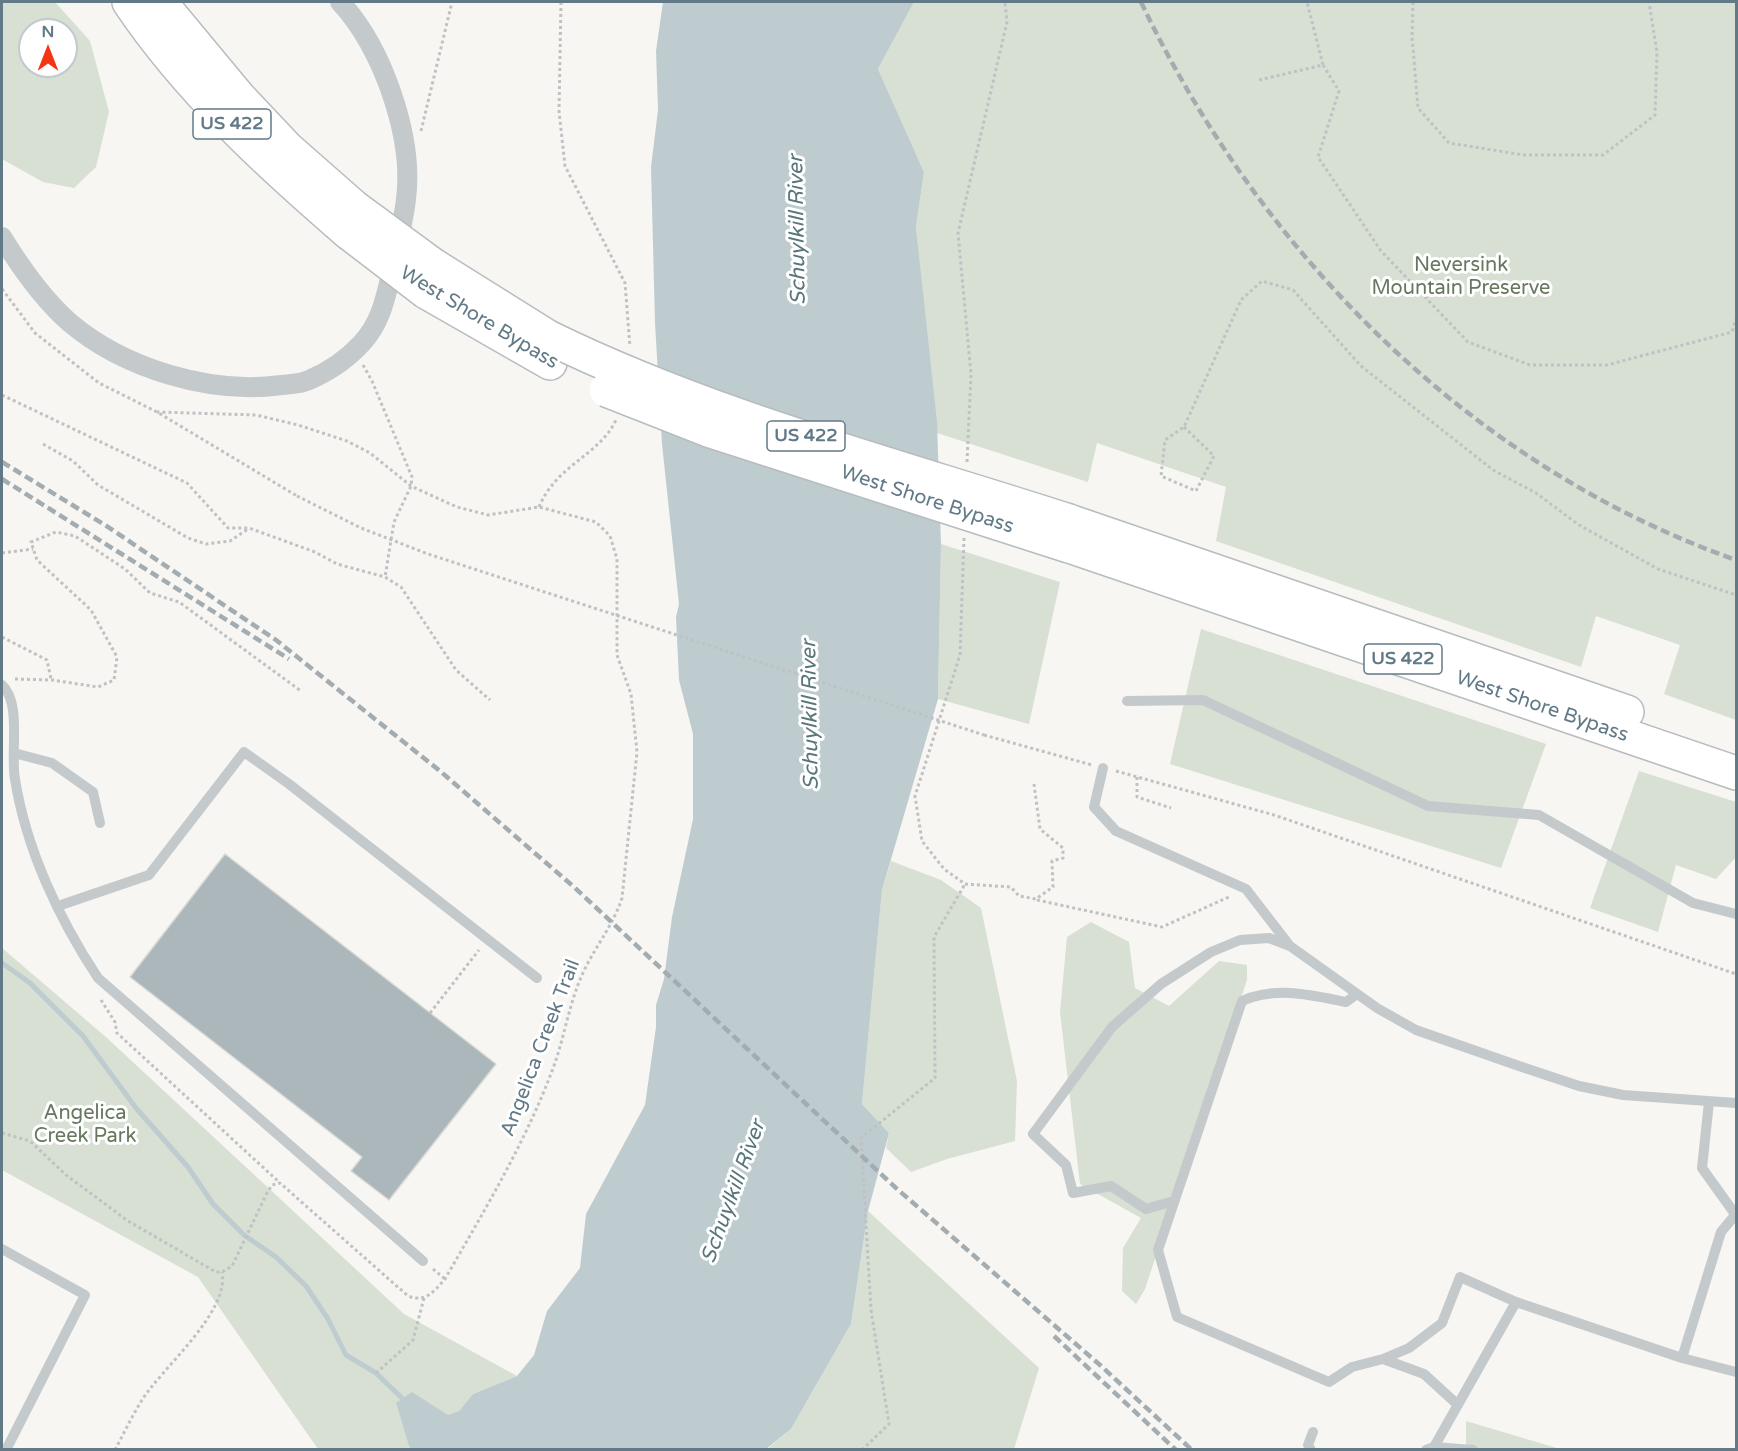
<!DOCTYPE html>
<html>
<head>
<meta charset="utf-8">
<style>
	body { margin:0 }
	#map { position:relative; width:1738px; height:1451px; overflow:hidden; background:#f7f6f2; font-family:"Varela Round",sans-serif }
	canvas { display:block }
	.frame { position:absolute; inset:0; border:3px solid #627a87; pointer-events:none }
	.north { position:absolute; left:18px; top:18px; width:60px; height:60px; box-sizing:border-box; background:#fff; border:2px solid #c0cacf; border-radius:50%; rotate:0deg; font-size:16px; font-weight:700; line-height:24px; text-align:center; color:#627a87 }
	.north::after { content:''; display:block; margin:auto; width:21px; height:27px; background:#f43515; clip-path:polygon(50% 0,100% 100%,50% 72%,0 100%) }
</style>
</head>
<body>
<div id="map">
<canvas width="1738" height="1451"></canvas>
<div class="frame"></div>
<div class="north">N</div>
</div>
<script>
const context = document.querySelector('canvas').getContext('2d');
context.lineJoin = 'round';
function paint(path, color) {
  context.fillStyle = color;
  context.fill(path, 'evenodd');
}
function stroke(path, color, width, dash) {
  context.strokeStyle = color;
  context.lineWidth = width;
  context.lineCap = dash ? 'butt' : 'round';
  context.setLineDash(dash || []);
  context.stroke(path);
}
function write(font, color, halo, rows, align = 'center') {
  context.font = font + ' "Varela Round",sans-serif';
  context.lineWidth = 6;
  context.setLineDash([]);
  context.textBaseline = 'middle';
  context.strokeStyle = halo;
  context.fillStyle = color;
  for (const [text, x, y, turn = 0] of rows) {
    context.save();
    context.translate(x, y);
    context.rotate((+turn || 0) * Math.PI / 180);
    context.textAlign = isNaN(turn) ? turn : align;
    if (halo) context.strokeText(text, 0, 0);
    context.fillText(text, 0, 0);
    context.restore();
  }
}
const green = new Path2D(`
	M 2,2 L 55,2 L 90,41 L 109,112 L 96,167 L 74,188 L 43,182 L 2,159 ZM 30,30 L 66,30 L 66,66 L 30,66 Z
	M 914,2 L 1736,2 L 1736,720 L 1664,694 L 1680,645 L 1596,616 L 1581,667 L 1216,541 L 1226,487 L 1097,443 L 1088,482 L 937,433 L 916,227 L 924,172 L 878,69 Z
	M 941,544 L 1060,582 L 1029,724 L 938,699 Z
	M 1201,629 L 1546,744 L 1501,868 L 1170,764 Z
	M 1639,771 L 1736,802 L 1736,857 L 1716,879 L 1676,865 L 1658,932 L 1590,908 Z
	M 891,861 L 941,880 L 981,908 L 1017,1081 L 1015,1141 L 947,1159 L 911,1172 L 886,1148 L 889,1133 L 862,1104 L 882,890 Z
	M 1091,922 L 1129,942 L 1135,988 L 1169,1006 L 1219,961 L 1247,965 L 1247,980 L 1145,1289 L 1136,1304 L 1122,1291 L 1123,1248 L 1141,1218 L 1080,1184 L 1060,1012 L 1067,937 Z
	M 2,948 L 107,1038 L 404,1314 L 517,1376 L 473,1394 L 459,1411 L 448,1415 L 396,1403 L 410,1447 L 407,1449 L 318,1449 L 198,1277 L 2,1170 Z
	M 868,1211 L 1039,1368 L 1014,1449 L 766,1450 L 791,1429 L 851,1324 Z
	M 1466,1421 L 1560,1449 L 1466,1450 Z`);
const water = new Path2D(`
	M 663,2 L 914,2 L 878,69 L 924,172 L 916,227 L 937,422 L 941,544 L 938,699 L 882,890 L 862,1104 L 889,1133 L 868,1211 L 851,1324 L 791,1429 L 766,1449 L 410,1449 L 396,1403 L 412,1392 L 448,1415 L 459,1411 L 473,1394 L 517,1376 L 534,1355 L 547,1311 L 580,1268 L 586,1214 L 645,1105 L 656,1027 L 656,1005 L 664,979 L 672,917 L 693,819 L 693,734 L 679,680 L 676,617 L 679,604 L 662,444 L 655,323 L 651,167 L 658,110 L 656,51 Z`);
const stream = new Path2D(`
	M 2,963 L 30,983 L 83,1036 L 136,1108 L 188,1167 L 213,1204 L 244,1235 L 276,1257 L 306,1286 L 328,1319 L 346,1355 L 376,1373 L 407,1403`);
const building = new Path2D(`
	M 225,854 L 496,1064 L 389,1200 L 351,1171 L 362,1157 L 130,977 Z`);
const path = new Path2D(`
	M 561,2 L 559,111 L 565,166 L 625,283 L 630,347
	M 1413,2 L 1412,36 L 1418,108 L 1449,143 L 1524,155 L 1603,155 L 1655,115 L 1657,52 L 1649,2
	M 1736,2 L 1736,3
	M 1323,65 L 1339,91 L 1318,157 L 1381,251 L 1468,342 L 1530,365 L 1607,365 L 1732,332 L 1736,319
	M 1259,80 L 1323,65 L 1307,2
	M 421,131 L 452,2
	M 2,289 L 35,333 L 99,383 L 157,412 L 297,496
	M 363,365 L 372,381 L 412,477 L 411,486 L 394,522 L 385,577
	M 2,395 L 187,483 L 228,528 L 249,528 L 315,552 L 337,564 L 385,577 L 401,587 L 456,670 L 490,700
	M 1184,427 L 1214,456 L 1196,491 L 1161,476 L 1165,440 L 1184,427 L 1241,300 L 1262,281 L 1293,290 L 1361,366 L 1493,470 L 1536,493 L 1579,525 L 1658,569 L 1736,595
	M 43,444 L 73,461 L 98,485 L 188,538 L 206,544 L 230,541 L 248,529
	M 967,462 L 971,374 L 958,233 L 1007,22 L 1005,2
	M 539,507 C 557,464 599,456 616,420
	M 964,538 L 960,655 L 915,796 L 922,841 L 944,869 L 965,884 L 1011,887 L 1019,896 L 1036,899 L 1053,887 L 1052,861 L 1063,858 L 1063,848 L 1040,829 L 1034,784
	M 2,553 L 33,549
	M 2,637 L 47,660 L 51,679
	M 15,679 L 52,680 L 98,687 L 114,680 L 117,657 L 91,610 L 37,560 L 31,542 L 56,532 L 75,536 L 125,569 L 150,593 L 179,602 L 301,691
	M 984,735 L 1092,765
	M 1116,771 L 1274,815 L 1736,974
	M 1137,777 L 1137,797 L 1171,808
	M 1037,900 L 1162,927 L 1231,896
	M 101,1000 L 115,1022 L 117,1033 L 279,1182
	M 430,1013 L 479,950
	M 2,1133 L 30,1141 L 66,1175 L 128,1221 L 216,1272 L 222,1272 L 232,1266 L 267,1193 L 272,1185 L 280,1183 L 408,1296 C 426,1303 434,1291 445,1279 C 484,1211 524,1145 552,1071 C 564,1040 568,1007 582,975 C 594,948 613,926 622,898 L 637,752 L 631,694 L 617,655 L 617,559 L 610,536 L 596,522 L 539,507 L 488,515 L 457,507 L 411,486 L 370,453 L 347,441 L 298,425 L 256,415 L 157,412
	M 433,1269 L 445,1279
	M 376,1373 L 413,1340 L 424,1298
	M 115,1450 C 124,1433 132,1416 142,1400 C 162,1368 230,1312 222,1272
	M 862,1450 L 889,1424 L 871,1310 L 861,1138 L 935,1078 L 934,937 L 965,884`);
const service = new Path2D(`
	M 2,685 C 22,703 10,753 15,779 C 26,849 59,919 98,978 L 423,1261
	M 1127,701 L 1203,700 L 1428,806 L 1539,815 L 1693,903 L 1736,914
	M 14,753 L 52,763 L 93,792 L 100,823
	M 1103,768 L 1094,807 L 1116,831 L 1246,889 L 1290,946
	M 58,906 L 149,875 L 244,752 L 289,784 L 537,978
	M 1357,994 L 1346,1002 C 1311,995 1276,986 1242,1001 L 1158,1250 L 1177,1317 L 1329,1382 L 1352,1367 L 1383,1359 L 1409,1348 L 1442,1323 L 1460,1277 L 1516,1302 L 1682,1358 L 1721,1232 L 1736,1214
	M 1709,1102 L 1702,1168 L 1735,1214
	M 1174,1201 L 1146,1209 L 1111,1186 L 1073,1193 L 1066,1165 L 1033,1134 L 1112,1027 L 1161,984 L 1211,952 L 1240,940 L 1269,938 L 1290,946 L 1377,1008 L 1416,1030 L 1519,1066 L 1579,1086 L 1623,1095 L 1736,1103
	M 2,1249 L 85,1295 L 6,1450
	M 1682,1358 L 1736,1372
	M 1383,1359 L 1424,1374 L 1458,1405
	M 1434,1447 L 1473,1450
	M 1311,1450 L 1308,1445 L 1313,1432
	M 1426,1450 L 1434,1447 L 1516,1302`);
const minor = new Path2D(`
	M 2,237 C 21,268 42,298 69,322 C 124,369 212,395 282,385 C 291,384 301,384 309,380 C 328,372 347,359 361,344 C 383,321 387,291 394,261 C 398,240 404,219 406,199 C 414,137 382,46 340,2`);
const motorway = new Path2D(`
	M 129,2 C 188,90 269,164 349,233
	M 160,2 L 238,96 L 288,149 L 354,207
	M 433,265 L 548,337
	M 426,292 L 550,363
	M 1069,521 L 1627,712
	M 1069,546 L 1736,773`);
const rail = new Path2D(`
	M 1141,2 C 1261,254 1470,466 1736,560
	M 2,462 L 105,525 L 276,640 L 440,771 L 574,887 L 896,1188 L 1100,1365 L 1192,1450
	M 2,479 L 289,659
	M 1054,1336 L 1176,1450`);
const pathBridge = new Path2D(`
	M 297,496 L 361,528 L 428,554 L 984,735`);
const motorwayBridge = new Path2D(`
	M 354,207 L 433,265
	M 349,233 L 426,292
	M 548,337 C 711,417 896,465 1069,521
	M 606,390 L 708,430 L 1069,546`);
const shields = [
	[232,124,78],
	[806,436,78],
	[1403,659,78]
];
const shieldNames = [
	["US 422",232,124],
	["US 422",806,436],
	["US 422",1403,659]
];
const parkNames = [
	["Neversink",1461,266],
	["Mountain Preserve",1461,289],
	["Angelica",85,1114],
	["Creek Park",85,1137]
];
const streetNames = [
	["West Shore Bypass",479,318,31],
	["West Shore Bypass",927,500,18],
	["West Shore Bypass",1542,707,19],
	["Angelica Creek Trail",541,1048,-69]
];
const waterNames = [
	["Schuylkill River",798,230,-91],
	["Schuylkill River",811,715,-91],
	["Schuylkill River",734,1192,-70]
];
paint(green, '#d8dfd3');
paint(water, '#beccd0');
stroke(stream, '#beccd0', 5);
paint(building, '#acb7bb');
stroke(building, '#d8d8d5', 1.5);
stroke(motorway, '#b8bcbf', 36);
stroke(path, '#bfc2c4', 3, [3, 3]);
stroke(service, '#c4c9cc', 10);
stroke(minor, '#c4c9cc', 20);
stroke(motorway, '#fff', 33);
stroke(rail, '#a3acb1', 4.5, [9, 4.5]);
stroke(motorwayBridge, '#b8bcbf', 36, []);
stroke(pathBridge, '#bfc2c4', 3, [3, 3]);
stroke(motorwayBridge, '#fff', 33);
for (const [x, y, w] of shields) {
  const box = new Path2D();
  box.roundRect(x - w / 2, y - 15, w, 30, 4.5);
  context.fillStyle = '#fff';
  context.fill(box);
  stroke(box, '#627a87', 1.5);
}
write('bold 18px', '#627a87', null, shieldNames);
write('20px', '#66785e', '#fff', parkNames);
write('20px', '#627a87', '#fff', streetNames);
write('italic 21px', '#59767c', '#fff', waterNames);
</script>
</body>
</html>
